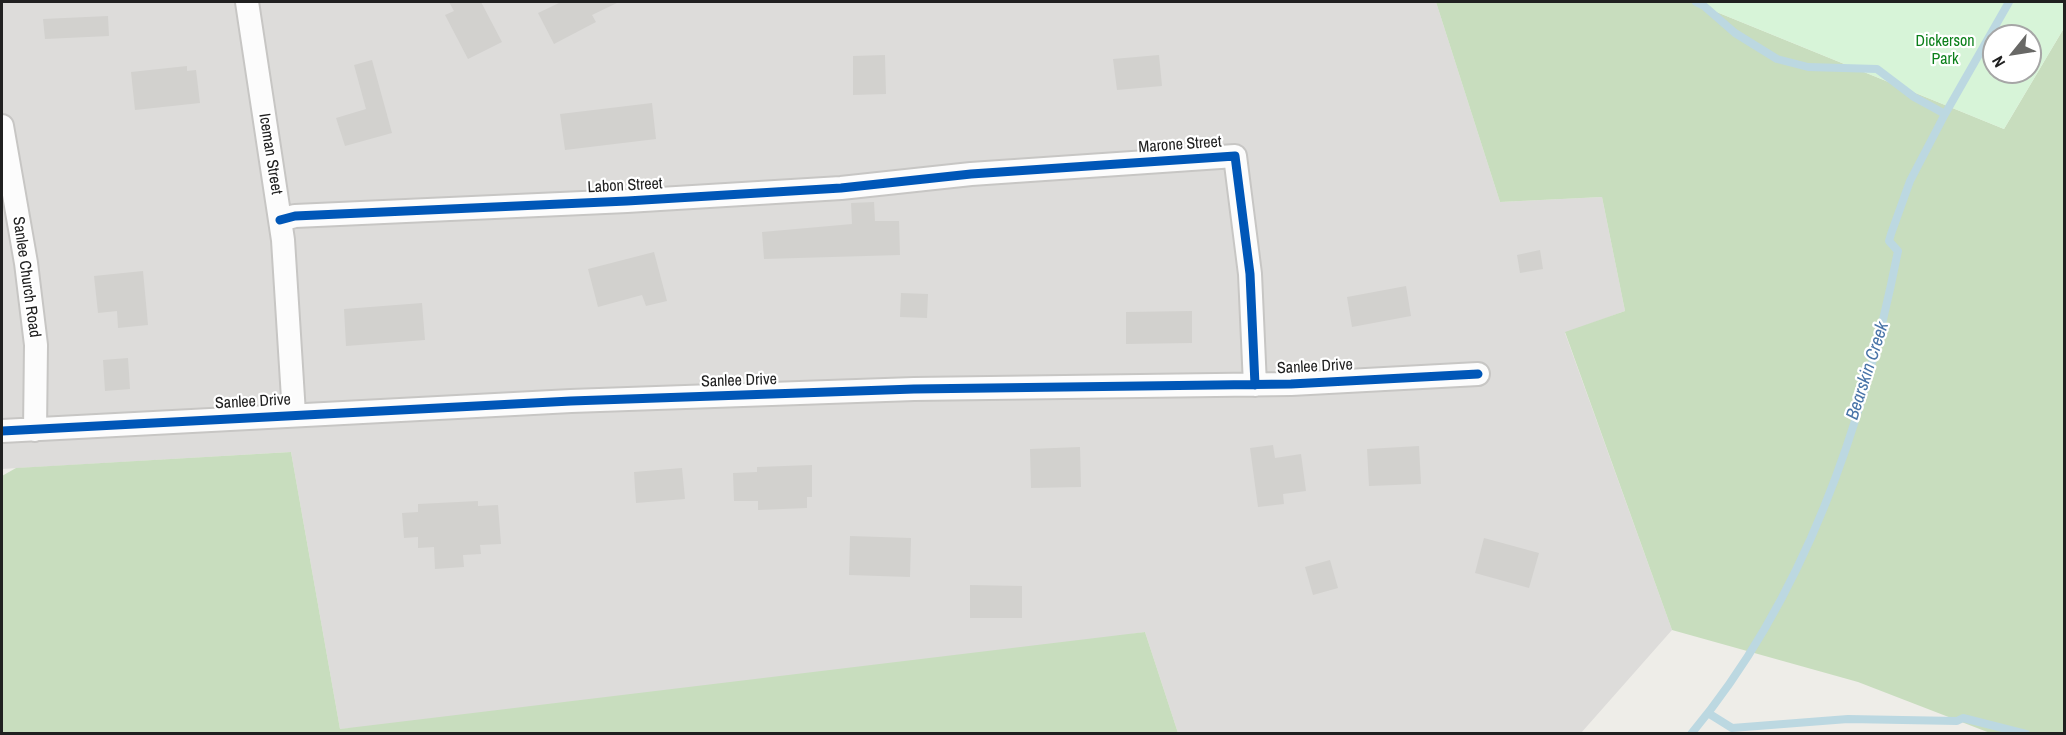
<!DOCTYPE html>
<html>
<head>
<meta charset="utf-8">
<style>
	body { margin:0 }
	#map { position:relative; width:2066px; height:735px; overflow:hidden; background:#eeede8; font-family:"Archivo Narrow",sans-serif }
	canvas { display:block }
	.frame { position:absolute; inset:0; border:3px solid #202020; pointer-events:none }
	.north { position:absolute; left:1982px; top:24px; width:60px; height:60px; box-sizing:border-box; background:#fff; border:2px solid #a6a6a6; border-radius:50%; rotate:240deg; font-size:16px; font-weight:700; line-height:24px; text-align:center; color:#202020 }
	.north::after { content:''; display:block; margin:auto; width:21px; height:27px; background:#686866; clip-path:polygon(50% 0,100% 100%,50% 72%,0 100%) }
</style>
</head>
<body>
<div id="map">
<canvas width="2066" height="735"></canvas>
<div class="frame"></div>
<div class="north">N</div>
</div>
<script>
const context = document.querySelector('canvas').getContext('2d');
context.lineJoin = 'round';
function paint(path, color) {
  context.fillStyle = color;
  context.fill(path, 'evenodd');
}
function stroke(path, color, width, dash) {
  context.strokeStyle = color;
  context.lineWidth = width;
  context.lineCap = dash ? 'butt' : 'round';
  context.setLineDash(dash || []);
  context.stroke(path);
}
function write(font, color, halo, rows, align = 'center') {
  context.font = font + ' "Archivo Narrow",sans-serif';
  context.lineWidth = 4.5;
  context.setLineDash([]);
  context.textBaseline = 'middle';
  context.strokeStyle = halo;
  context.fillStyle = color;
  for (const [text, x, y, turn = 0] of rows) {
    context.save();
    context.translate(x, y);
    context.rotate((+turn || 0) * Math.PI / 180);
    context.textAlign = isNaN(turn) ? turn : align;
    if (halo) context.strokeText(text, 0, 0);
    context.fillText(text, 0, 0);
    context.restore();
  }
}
const residential = new Path2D(`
	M 2,2 L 1436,2 L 1500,202 L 1602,197 L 1625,311 L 1565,333 L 1672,630 L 1581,733 L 1178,733 L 1145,632 L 652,709 L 340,729 L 291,452 L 2,469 Z`);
const forest = new Path2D(`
	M 1436,2 L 1692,2 L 2004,129 L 2064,28 L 2064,733 L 1990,733 L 1858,682 L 1672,630 L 1565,332 L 1625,311 L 1602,197 L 1500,202 Z
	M 291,452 L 340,729 L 1145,632 L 1178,733 L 2,733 L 2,476 L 16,468 Z`);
const park = new Path2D(`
	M 1692,2 L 2064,2 L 2064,28 L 2004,129 ZM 1994,36 L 2030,36 L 2030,72 L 1994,72 Z`);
const stream = new Path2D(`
	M 1696,2 L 1704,6 L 1735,33 L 1777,59 L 1808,67 L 1877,69 L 1914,97 L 1945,114
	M 1708,713 L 1732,728 L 1848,719 L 1957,721 L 1963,718 L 2026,734
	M 1691,734 C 1805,598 1864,423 1898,251 L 1889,241 L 1891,234 L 1910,181 L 1945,114 L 2009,2`);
const building = new Path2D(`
	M 449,2 L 481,2 L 502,42 L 468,59 L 445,15 L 454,11 Z
	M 561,2 L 619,2 L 592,15 L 596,22 L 554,44 L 538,13 Z
	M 108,16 L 109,36 L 45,39 L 43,19 Z
	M 885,55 L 886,94 L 853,95 L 853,56 Z
	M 1159,55 L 1162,86 L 1117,90 L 1113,59 Z
	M 372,60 L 392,133 L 345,146 L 336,118 L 366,109 L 354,65 Z
	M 187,66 L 187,71 L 196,70 L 200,103 L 135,110 L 131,72 Z
	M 652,103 L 656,139 L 565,150 L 560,114 Z
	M 874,202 L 875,221 L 899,221 L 900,255 L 764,259 L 762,232 L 852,224 L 851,203 Z
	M 1540,250 L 1543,269 L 1520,273 L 1517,255 Z
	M 654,252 L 667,301 L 646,306 L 642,295 L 598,307 L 588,269 Z
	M 143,271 L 148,325 L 118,328 L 117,311 L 98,313 L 94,276 Z
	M 1406,286 L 1411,316 L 1352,327 L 1347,297 Z
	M 901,293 L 928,294 L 927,318 L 900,317 Z
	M 422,303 L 425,340 L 346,346 L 344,309 Z
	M 1192,311 L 1192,343 L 1126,344 L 1126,312 Z
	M 128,358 L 130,389 L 105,391 L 103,360 Z
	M 1273,445 L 1275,458 L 1301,454 L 1306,491 L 1283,494 L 1284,504 L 1258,507 L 1250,448 Z
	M 1419,446 L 1421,484 L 1369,486 L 1367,449 Z
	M 1080,447 L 1081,487 L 1031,488 L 1030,449 Z
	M 812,465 L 812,497 L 807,497 L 807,508 L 758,510 L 758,501 L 734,501 L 733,473 L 757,472 L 757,467 Z
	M 682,468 L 685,499 L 636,503 L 634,472 Z
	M 478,501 L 478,506 L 498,505 L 501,544 L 480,545 L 481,554 L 463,555 L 464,567 L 435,569 L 434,547 L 418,548 L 418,537 L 404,538 L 402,513 L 418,512 L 418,504 Z
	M 850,536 L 911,538 L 910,577 L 849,575 Z
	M 1484,538 L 1539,553 L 1529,588 L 1475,573 Z
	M 1330,560 L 1338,588 L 1313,595 L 1305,567 Z
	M 970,585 L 1022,586 L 1022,618 L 970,618 Z`);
const street = new Path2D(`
	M 247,2 L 283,240 L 294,414
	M 2,126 L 26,263 L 36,345 L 35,430
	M 280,220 L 295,216 L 627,201 L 841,188 L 971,174 L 1235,156 L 1250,274 L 1255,385
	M 2,431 L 571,401 L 914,389 L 1291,384 L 1478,374`);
const cycleway = new Path2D(`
	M 280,220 L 295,216 L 627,201 L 841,188 L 971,174 L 1235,156 L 1250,274 L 1255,385
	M 2,431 L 571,401 L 914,389 L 1291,384 L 1478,374`);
const parkNames = [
	["Dickerson",1945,42],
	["Park",1945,60]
];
const streetNames = [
	["Marone Street",1180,145,-4],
	["Iceman Street",270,154,81],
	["Labon Street",625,186,-3],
	["Sanlee Church Road",26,277,82],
	["Sanlee Drive",1315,367,-3],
	["Sanlee Drive",739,381,-2],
	["Sanlee Drive",253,402,-3]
];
const waterNames = [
	["Bearskin Creek",1868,371,-72]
];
paint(residential, '#dddcda');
paint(forest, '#c8ddbe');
paint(park, '#d7f4d8');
stroke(stream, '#bcd8e1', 8);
paint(building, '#d2d1ce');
stroke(street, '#c7c6c4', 26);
stroke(street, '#fcfcfc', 22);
stroke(cycleway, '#0057b8', 9);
write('16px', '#0c801b', '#fff', parkNames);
write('16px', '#202020', '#fff', streetNames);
write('italic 18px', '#4974a8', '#fff', waterNames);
</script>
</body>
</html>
